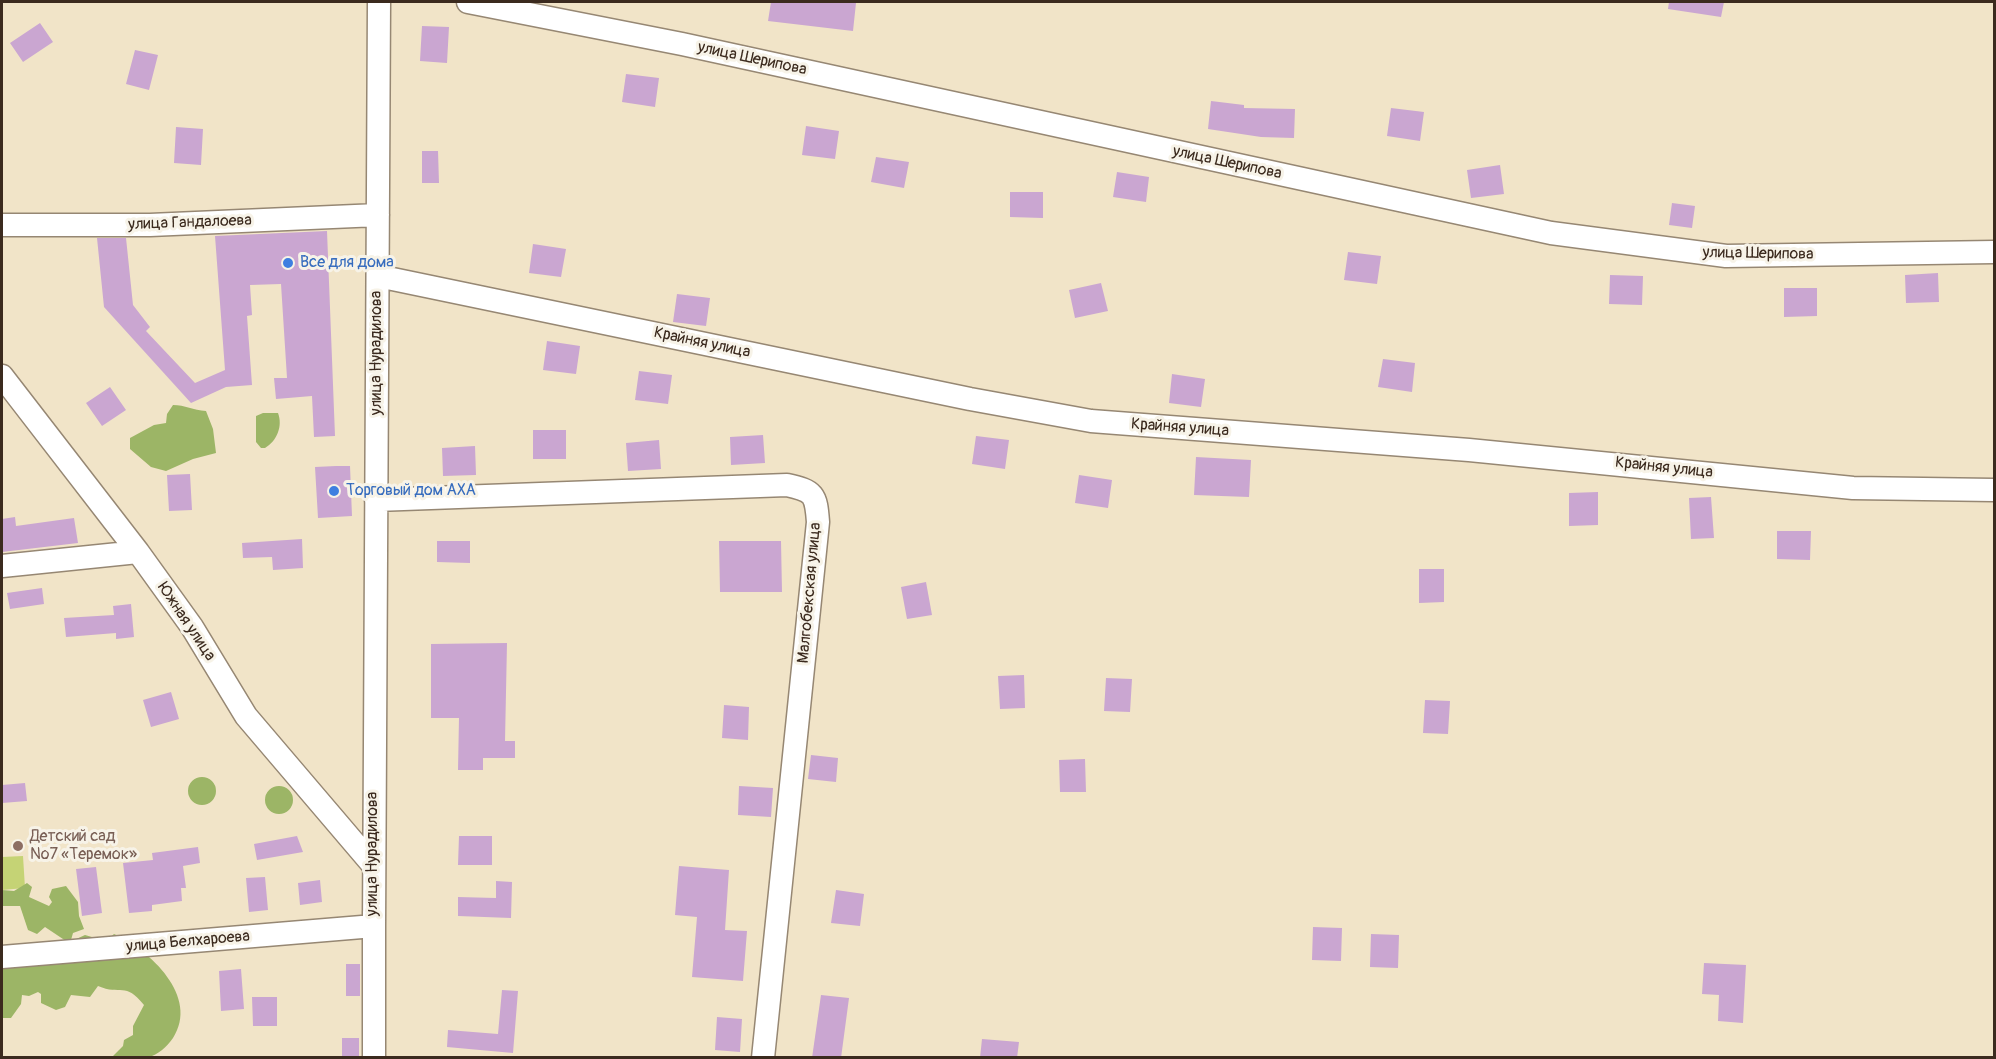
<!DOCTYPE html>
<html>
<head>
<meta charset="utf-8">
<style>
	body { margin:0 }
	#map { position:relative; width:1996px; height:1059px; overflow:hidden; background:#f1e4c8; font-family:Pangolin,sans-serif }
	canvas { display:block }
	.frame { position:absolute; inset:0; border:3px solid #3b2a1e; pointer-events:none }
</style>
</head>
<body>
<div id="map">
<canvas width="1996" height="1059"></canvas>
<div class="frame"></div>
</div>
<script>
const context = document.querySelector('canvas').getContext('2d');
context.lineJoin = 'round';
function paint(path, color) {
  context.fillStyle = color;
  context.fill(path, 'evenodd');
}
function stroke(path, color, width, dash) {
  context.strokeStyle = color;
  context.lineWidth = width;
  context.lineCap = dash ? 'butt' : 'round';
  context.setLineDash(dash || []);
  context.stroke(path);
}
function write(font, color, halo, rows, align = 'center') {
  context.font = font + ' Pangolin,sans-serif';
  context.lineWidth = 6;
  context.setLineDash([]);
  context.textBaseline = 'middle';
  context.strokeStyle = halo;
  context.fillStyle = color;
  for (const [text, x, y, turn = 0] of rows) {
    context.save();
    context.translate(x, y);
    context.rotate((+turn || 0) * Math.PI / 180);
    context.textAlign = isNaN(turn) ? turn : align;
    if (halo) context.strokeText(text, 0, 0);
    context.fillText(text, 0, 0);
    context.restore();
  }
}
const green = new Path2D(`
	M 23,856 L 25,888 L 2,890 L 2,857 Z`);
const forest = new Path2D(`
	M 173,405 C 185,405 193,410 206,411 L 213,429 L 216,453 L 193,459 L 166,471 L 151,467 L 130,449 L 130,438 L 154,425 L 166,423 L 167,414 Z
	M 263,413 L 278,413 C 283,426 277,441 265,448 L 261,448 L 256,442 L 256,416 Z
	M188 791a14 14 0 1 1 28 0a14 14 0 1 1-28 0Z
	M265 800a14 14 0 1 1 28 0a14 14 0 1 1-28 0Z
	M 27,883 L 32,887 L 29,897 L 49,906 L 52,902 L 49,897 L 52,889 L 66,886 L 78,902 L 79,916 L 84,929 L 73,933 L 71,940 L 66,941 L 45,927 L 37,934 L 28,930 L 20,906 L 2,906 L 2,890 L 14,891 Z
	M 114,934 C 150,950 200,997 173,1038 C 167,1047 157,1055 149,1057 C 138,1059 123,1057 112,1057 L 123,1046 L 124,1040 L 133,1035 L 133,1026 L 144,1005 C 125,981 121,996 98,986 L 90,997 L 71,995 L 65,1007 L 56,1010 L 41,1003 L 41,994 L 38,992 L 29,996 L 22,995 L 21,1004 L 11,1018 L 2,1018 L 2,950 L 74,940 L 85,935 L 106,941 Z`);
const building = new Path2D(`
	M 771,2 L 856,3 L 853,31 L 768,21 Z
	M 1669,2 L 1724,2 L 1721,17 L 1668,9 Z
	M 40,23 L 53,42 L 23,62 L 10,43 Z
	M 422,26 L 449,27 L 447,63 L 420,61 Z
	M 135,50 L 158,55 L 149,90 L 126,84 Z
	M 626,74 L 659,78 L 655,107 L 622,102 Z
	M 1211,101 L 1244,105 L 1244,108 L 1295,109 L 1294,138 L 1261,137 L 1208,129 Z
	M 1391,108 L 1424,112 L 1420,141 L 1387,136 Z
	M 806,126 L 839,131 L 835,159 L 802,155 Z
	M 176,127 L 203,129 L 201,165 L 174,163 Z
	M 422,151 L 438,151 L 439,183 L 422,183 Z
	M 876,157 L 909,162 L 904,188 L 871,182 Z
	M 1500,165 L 1504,194 L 1471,198 L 1467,170 Z
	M 1117,172 L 1149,177 L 1146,202 L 1113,197 Z
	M 1010,192 L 1043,192 L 1043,218 L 1010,217 Z
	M 1672,203 L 1695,206 L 1692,228 L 1669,225 Z
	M 327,231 L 335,436 L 314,437 L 312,396 L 276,399 L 274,378 L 287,378 L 281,284 L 250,285 L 252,315 L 247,316 L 252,385 L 226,387 L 191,403 L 104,307 L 97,238 L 126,238 L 133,305 L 150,327 L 146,331 L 195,383 L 225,370 L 215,236 Z
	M 533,244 L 566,249 L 561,277 L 529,273 Z
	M 1348,252 L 1381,256 L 1377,284 L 1344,280 Z
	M 1938,273 L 1939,302 L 1906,303 L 1905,275 Z
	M 1610,275 L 1643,276 L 1642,305 L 1609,304 Z
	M 1101,283 L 1108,311 L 1075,318 L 1069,290 Z
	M 1784,288 L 1817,288 L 1817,316 L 1784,317 Z
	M 677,294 L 710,298 L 706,326 L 673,322 Z
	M 547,341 L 580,346 L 576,374 L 543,370 Z
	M 1383,359 L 1415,363 L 1412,392 L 1378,387 Z
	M 639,371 L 672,375 L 668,404 L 635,400 Z
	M 1172,374 L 1205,379 L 1201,407 L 1169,403 Z
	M 110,387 L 126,410 L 102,426 L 86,403 Z
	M 533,430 L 566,430 L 566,459 L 533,459 Z
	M 763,435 L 765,463 L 731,465 L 730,437 Z
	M 976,436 L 1009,440 L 1005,469 L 972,464 Z
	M 659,440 L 661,469 L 628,471 L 626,443 Z
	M 475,446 L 476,475 L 443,476 L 442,448 Z
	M 1196,457 L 1251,460 L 1249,497 L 1194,495 Z
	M 336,466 L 350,466 L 352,516 L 318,518 L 315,467 Z
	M 190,474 L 192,510 L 169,511 L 167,475 Z
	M 1079,475 L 1112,480 L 1108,508 L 1075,503 Z
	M 1598,492 L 1598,525 L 1569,526 L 1569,493 Z
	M 1711,497 L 1714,538 L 1691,539 L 1689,498 Z
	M 15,517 L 16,526 L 74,518 L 78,543 L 2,552 L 2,519 Z
	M 1777,531 L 1811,531 L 1810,560 L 1777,559 Z
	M 302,539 L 303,568 L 273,570 L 272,557 L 243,558 L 242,543 Z
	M 437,541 L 470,541 L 470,563 L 437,562 Z
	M 719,541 L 781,541 L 782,592 L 720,592 Z
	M 1419,569 L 1444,569 L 1444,602 L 1419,603 Z
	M 926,582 L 932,615 L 907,619 L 901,587 Z
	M 42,588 L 44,604 L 10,609 L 7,593 Z
	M 131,604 L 134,637 L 116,639 L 116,633 L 66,637 L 64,618 L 114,615 L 113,606 Z
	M 507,643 L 505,741 L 515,741 L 515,758 L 483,758 L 483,770 L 458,770 L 459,718 L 431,718 L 431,644 Z
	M 1024,675 L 1025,708 L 1000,709 L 998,676 Z
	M 1106,678 L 1132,679 L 1130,712 L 1104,711 Z
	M 171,692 L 179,719 L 151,727 L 143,700 Z
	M 1425,700 L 1450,701 L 1448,734 L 1423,733 Z
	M 724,705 L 749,707 L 748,740 L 722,738 Z
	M 811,755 L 838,758 L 836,782 L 808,779 Z
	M 1085,759 L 1086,792 L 1060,792 L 1059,760 Z
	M 25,783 L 27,801 L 2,803 L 2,785 Z
	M 739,786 L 773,788 L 771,817 L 738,815 Z
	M 297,836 L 303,852 L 257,860 L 254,844 Z
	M 459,836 L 492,836 L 492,865 L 458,865 Z
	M 198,847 L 200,863 L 183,866 L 186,888 L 181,888 L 182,901 L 152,905 L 152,911 L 129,913 L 123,863 L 153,860 L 152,853 Z
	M 679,866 L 729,870 L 725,930 L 747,931 L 743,981 L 692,977 L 697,917 L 675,915 Z
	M 96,867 L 102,913 L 82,916 L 76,869 Z
	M 265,877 L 268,910 L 249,912 L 246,878 Z
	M 320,880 L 322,902 L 300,905 L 298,883 Z
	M 496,881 L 512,882 L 511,918 L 458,916 L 458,897 L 496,898 Z
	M 836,890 L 864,894 L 860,926 L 831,923 Z
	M 1313,927 L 1342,928 L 1341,961 L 1312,960 Z
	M 1371,934 L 1399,935 L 1398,968 L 1370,967 Z
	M 1704,963 L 1746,965 L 1743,1023 L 1718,1021 L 1719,995 L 1702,994 Z
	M 346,964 L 360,964 L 360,996 L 346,996 Z
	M 241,969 L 244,1009 L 221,1011 L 219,971 Z
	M 502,990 L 518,991 L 513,1053 L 447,1047 L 448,1030 L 498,1034 Z
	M 821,995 L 849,998 L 841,1058 L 812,1058 Z
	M 252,997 L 277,997 L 277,1026 L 253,1026 Z
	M 717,1017 L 742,1019 L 740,1052 L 715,1050 Z
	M 342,1038 L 359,1038 L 359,1058 L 342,1058 Z
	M 982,1039 L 1019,1042 L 1017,1058 L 980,1058 Z`);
const minor = new Path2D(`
	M 468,2 L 682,44 L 1551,233 L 1726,256 L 1994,252
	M 2,225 L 150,225 L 378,215
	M 378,276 L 970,399 L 1091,421 L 1469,450 L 1853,488 L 1994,490
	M 2,376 L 138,552 L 192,627 L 246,716 L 373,865
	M 376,500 L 787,485 C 814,491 816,494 818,522 L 763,1058
	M 2,566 L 138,552
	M 374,912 L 374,1058
	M 374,926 L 379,2
	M 2,957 L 374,926`);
const markers = [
	[288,263,6,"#3f7fe0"],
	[334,491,6,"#3f7fe0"],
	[18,846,6,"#8d6e63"]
];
const streetNames = [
	["улица Шерипова",752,59,12],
	["улица Шерипова",1227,163,12],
	["улица Гандалоева",190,223,-2],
	["улица Шерипова",1758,254,1],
	["Крайняя улица",702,343,12],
	["улица Нурадилова",377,353,-90],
	["Крайняя улица",1180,428,4],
	["Крайняя улица",1664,468,6],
	["Малгобекская улица",810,593,-85],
	["Южная улица",186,622,56],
	["улица Нурадилова",373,854,-90],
	["улица Белхароева",188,942,-5]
];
const shopNames = [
	["Все для дома",300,263],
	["Торговый дом АХА",346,491]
];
const educationNames = [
	["Детский сад",30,837],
	["№7 «Теремок»",30,855]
];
paint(green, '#c5d375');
paint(forest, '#9cb566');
paint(building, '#caa6d1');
stroke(minor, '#968773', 25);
stroke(minor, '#fff', 22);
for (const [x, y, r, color] of markers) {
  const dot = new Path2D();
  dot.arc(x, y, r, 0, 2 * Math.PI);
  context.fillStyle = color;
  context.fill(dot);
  stroke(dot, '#f7f3e8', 2);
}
write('16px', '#3b2a1e', '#f7f3e8', streetNames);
write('16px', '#366cbe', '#f7f3e8', shopNames, 'left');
write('16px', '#785e54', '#f7f3e8', educationNames, 'left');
</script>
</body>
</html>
